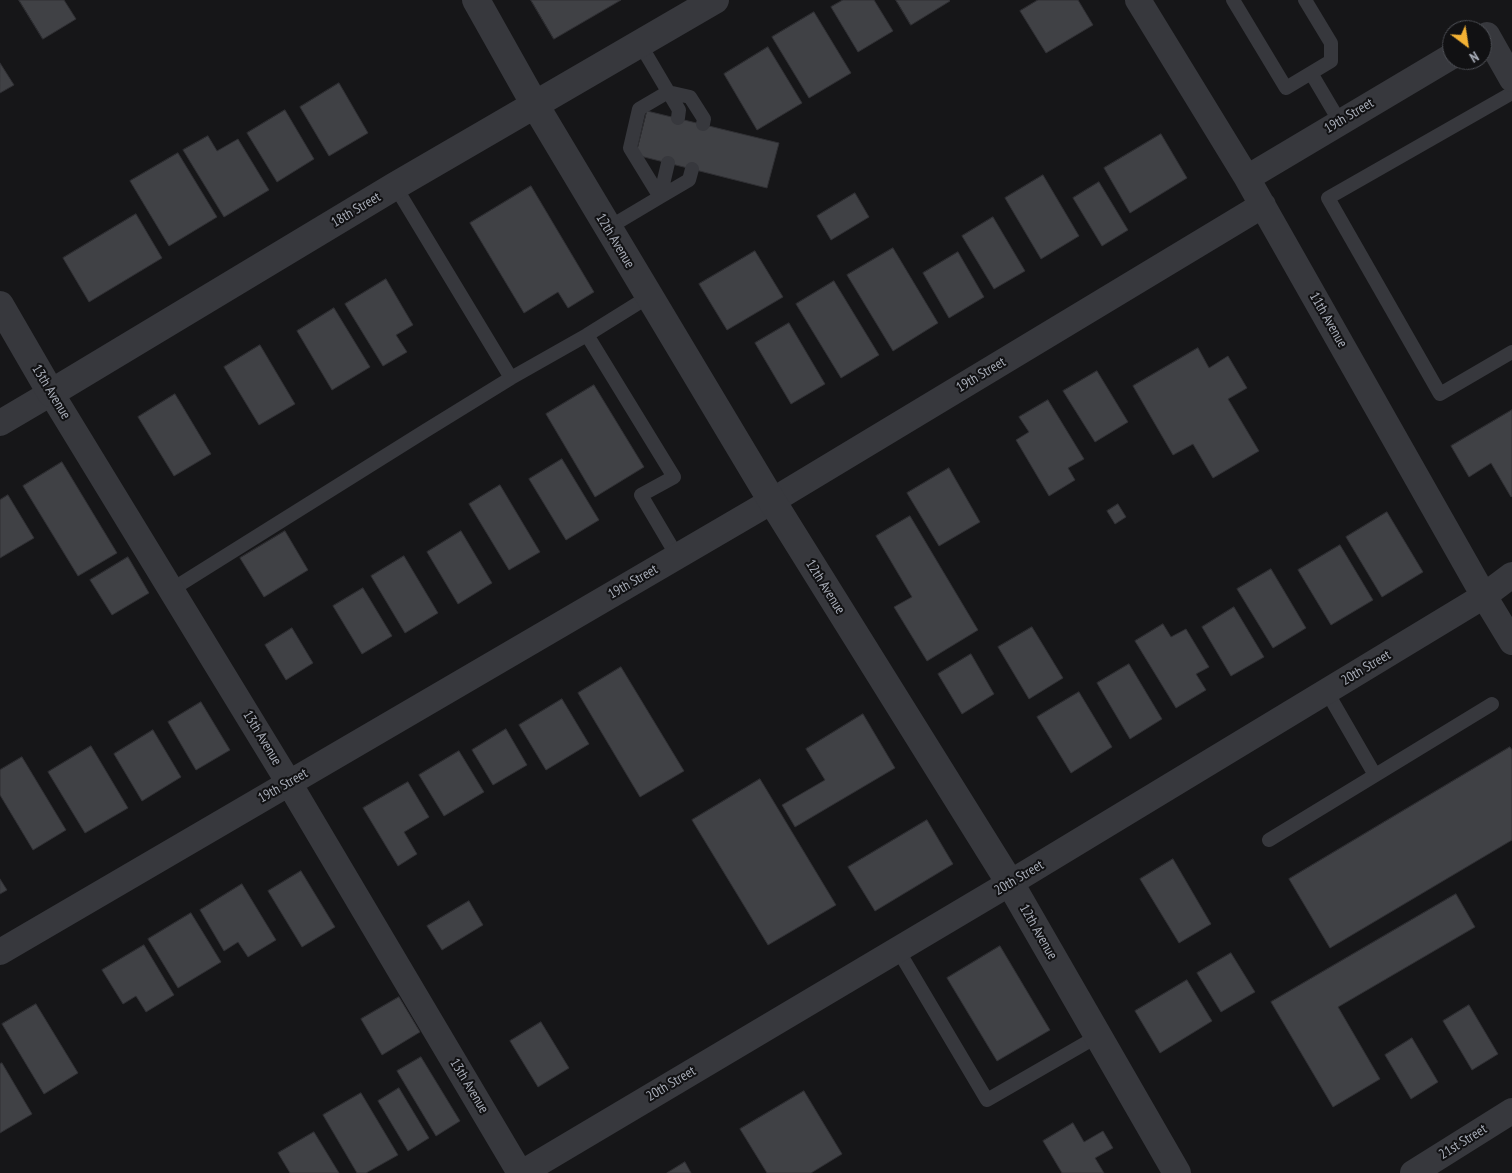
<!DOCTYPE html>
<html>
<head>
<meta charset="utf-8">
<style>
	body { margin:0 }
	#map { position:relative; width:1512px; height:1173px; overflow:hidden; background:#161618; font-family:"PT Sans Narrow",sans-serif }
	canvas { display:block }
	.north { position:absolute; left:1442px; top:20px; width:50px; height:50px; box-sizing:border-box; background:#111113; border:1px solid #4d4f55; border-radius:50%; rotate:149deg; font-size:14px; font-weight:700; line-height:20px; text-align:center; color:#a8adb8 }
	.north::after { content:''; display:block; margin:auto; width:18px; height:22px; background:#f2b134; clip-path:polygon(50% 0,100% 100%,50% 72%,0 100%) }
</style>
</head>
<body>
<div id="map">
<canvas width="1512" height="1173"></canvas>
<div class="north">N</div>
</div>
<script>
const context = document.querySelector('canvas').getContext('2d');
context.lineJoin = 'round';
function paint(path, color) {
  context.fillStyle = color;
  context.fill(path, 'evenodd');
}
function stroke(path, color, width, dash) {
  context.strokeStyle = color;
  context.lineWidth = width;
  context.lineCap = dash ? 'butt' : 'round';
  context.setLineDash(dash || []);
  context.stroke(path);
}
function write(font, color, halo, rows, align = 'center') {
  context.font = font + ' "PT Sans Narrow",sans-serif';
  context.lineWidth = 4;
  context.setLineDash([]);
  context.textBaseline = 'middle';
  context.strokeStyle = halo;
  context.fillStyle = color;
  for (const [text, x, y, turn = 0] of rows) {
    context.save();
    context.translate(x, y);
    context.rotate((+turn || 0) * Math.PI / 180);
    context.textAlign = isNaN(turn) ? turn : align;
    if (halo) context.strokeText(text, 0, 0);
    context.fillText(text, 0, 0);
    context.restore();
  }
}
const building = new Path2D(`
	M 19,0 L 64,0 L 76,19 L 43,39 Z
	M 531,0 L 621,0 L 554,39 Z
	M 843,0 L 874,0 L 893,31 L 858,52 L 831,7 Z
	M 896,0 L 949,0 L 950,1 L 911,25 Z
	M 1038,0 L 1078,0 L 1093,25 L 1046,53 L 1020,11 Z
	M 814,12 L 851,73 L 809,98 L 772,37 Z
	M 768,47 L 802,103 L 757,130 L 724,74 Z
	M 0,63 L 14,85 L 0,93 Z
	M 339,83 L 368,133 L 329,156 L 300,107 Z
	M 285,110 L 314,159 L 277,182 L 247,133 Z
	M 647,111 L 779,143 L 767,188 L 636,155 Z
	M 1161,134 L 1187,178 L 1130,213 L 1104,168 Z
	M 208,136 L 217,151 L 238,139 L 269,190 L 224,217 L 183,150 Z
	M 178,153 L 217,217 L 169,246 L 130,181 Z
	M 1043,175 L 1079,236 L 1041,259 L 1005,198 Z
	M 1099,182 L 1128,230 L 1102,246 L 1073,198 Z
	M 531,186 L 594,292 L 568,308 L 558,292 L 524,313 L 470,223 Z
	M 855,193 L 869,217 L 831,240 L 817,216 Z
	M 136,214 L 162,258 L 89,302 L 63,258 Z
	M 993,217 L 1025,271 L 994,289 L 962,236 Z
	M 893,248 L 938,323 L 893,351 L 847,275 Z
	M 755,251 L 783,297 L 727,330 L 699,284 Z
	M 958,252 L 984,297 L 949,318 L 923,273 Z
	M 386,279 L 413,325 L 396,335 L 407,352 L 383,366 L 345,304 Z
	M 834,281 L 879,355 L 841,378 L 796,304 Z
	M 334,308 L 370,367 L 332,390 L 297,331 Z
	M 789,323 L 825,384 L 791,404 L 755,343 Z
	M 260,345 L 295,404 L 259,425 L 224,367 Z
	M 1198,348 L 1209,368 L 1228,356 L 1247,388 L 1228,399 L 1259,451 L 1213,478 L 1193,444 L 1173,455 L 1133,386 Z
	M 1097,371 L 1128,422 L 1095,442 L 1063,391 Z
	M 594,385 L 644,467 L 595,497 L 546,414 Z
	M 175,394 L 211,454 L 174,476 L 138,417 Z
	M 1048,400 L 1084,459 L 1068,468 L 1075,480 L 1049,496 L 1016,440 L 1029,432 L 1019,417 Z
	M 1512,410 L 1512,496 L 1511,497 L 1491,463 L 1469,477 L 1451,446 Z
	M 562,459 L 599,520 L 566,540 L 529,479 Z
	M 62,462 L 117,553 L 78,576 L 23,486 Z
	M 949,468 L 980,522 L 939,546 L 907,493 Z
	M 500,485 L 540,552 L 509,570 L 469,504 Z
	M 8,495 L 34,538 L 0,558 L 0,500 Z
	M 1118,504 L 1126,517 L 1115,524 L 1107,511 Z
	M 1387,512 L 1423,572 L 1382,597 L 1346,537 Z
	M 910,516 L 978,630 L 927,661 L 894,607 L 912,597 L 876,536 Z
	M 285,531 L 308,570 L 264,597 L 240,558 Z
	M 461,531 L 492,583 L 458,604 L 427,552 Z
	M 1340,545 L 1373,600 L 1331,625 L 1298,570 Z
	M 404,556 L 438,613 L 405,633 L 371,576 Z
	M 128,557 L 149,593 L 112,615 L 90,580 Z
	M 1271,569 L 1306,628 L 1273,648 L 1237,589 Z
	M 363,588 L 392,636 L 362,654 L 333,606 Z
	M 1234,607 L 1264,657 L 1231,676 L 1202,627 Z
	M 1163,624 L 1171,637 L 1186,629 L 1209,667 L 1196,674 L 1206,690 L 1176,708 L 1135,641 Z
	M 1032,627 L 1063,678 L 1029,699 L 998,647 Z
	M 292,628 L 313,663 L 286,680 L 265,645 Z
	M 971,654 L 994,694 L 962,714 L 938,674 Z
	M 1129,664 L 1162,719 L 1130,739 L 1097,683 Z
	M 621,667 L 684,771 L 640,797 L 578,693 Z
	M 1079,692 L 1112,747 L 1071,773 L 1037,717 Z
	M 562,699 L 589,744 L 546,770 L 519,725 Z
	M 201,702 L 230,750 L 196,770 L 168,722 Z
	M 863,714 L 895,768 L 795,827 L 782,805 L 825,780 L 806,749 Z
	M 506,729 L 527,765 L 493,785 L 472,750 Z
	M 153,730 L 181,777 L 142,801 L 114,754 Z
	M 91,746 L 128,808 L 85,833 L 48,772 Z
	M 1510,747 L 1512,750 L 1512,840 L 1330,948 L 1289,879 Z
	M 459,751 L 484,792 L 444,816 L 419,775 Z
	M 22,757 L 66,830 L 33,850 L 0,795 L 0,770 Z
	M 760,779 L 836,905 L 768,945 L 692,820 Z
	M 408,782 L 429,817 L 404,832 L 417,854 L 398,866 L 363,808 Z
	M 927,820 L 953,864 L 875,911 L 848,867 Z
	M 1173,859 L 1211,924 L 1179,943 L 1140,879 Z
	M 301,871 L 335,927 L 302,947 L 268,891 Z
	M 0,879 L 7,890 L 0,894 Z
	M 242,884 L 276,940 L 248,957 L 238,942 L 224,951 L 200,910 Z
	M 1456,894 L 1475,927 L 1338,1007 L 1380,1079 L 1333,1107 L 1271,1002 Z
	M 469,901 L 483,925 L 442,950 L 427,926 Z
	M 191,913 L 221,962 L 178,988 L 148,939 Z
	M 144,945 L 174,995 L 146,1012 L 136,996 L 123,1004 L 102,970 Z
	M 1000,946 L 1050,1030 L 997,1061 L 947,978 Z
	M 1231,953 L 1255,992 L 1221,1012 L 1197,973 Z
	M 1187,980 L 1212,1021 L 1160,1053 L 1135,1011 Z
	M 399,997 L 420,1032 L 382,1055 L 361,1019 Z
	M 36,1004 L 78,1073 L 44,1094 L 2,1024 Z
	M 1469,1005 L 1498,1054 L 1472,1070 L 1443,1021 Z
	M 541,1022 L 569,1068 L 538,1087 L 510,1041 Z
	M 1412,1038 L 1438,1082 L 1411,1099 L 1385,1055 Z
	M 421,1057 L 460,1121 L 436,1136 L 397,1071 Z
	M 2,1063 L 32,1114 L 0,1133 L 0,1064 Z
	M 399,1088 L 429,1138 L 408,1151 L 378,1101 Z
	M 804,1091 L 842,1154 L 811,1173 L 767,1173 L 740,1129 Z
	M 361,1093 L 398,1155 L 366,1173 L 357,1173 L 323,1115 Z
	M 1073,1123 L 1084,1142 L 1103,1131 L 1113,1148 L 1095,1158 L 1104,1173 L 1062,1173 L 1043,1141 Z
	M 314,1132 L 339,1173 L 290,1173 L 278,1153 Z
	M 685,1162 L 691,1173 L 667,1173 Z`);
const service = new Path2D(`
	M 1233,0 L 1286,88 L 1331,61 L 1331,43 L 1305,0
	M 640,44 L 679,110 L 678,118
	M 1311,73 L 1340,122
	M 1512,93 L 1328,198 L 1440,394 L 1512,352
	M 692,169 L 689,180 L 660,197 L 630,148 L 639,109 L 668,92 L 690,97 L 704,119 L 703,124
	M 395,186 L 511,378
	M 608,228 L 660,197 L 668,163
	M 587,335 L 674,477 L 641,495 L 677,556
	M 171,590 L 425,431 L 511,378 L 587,335 L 648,297
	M 1327,692 L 1375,775
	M 1269,840 L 1492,704
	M 898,950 L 987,1100 L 1098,1036`);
const minor = new Path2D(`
	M 1138,0 L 1247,178 L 1484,596 L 1512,642
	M 1482,38 L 1487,35 L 1512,79
	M 1247,178 L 1452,56
	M 0,423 L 51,393 L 289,783 L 520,1173
	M 0,952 L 772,501 L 1263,205
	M 522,1173 L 1010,883 L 1484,596 L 1512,575
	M 1413,1173 L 1512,1111`);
const tertiary = new Path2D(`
	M 476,0 L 535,105 L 772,501 L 1010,883 L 1177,1173
	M 0,305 L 51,393 L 395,186 L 715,0`);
const streetNames = [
	["19th Street",1349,116,-31],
	["18th Street",356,210,-31],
	["12th Avenue",615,241,59],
	["11th Avenue",1328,320,60],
	["19th Street",981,375,-31],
	["13th Avenue",51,392,59],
	["19th Street",633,582,-30],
	["12th Avenue",825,587,58],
	["20th Street",1366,668,-31],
	["13th Avenue",262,738,59],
	["19th Street",283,786,-30],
	["20th Street",1019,878,-31],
	["12th Avenue",1038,932,60],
	["20th Street",671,1084,-31],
	["13th Avenue",469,1086,59],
	["21st Street",1463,1142,-32]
];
paint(building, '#404145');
stroke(building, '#303034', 1);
stroke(service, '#37383d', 14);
stroke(minor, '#37383d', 26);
stroke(tertiary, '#37383d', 28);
write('14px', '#a8adb8', '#111113', streetNames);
</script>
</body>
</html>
